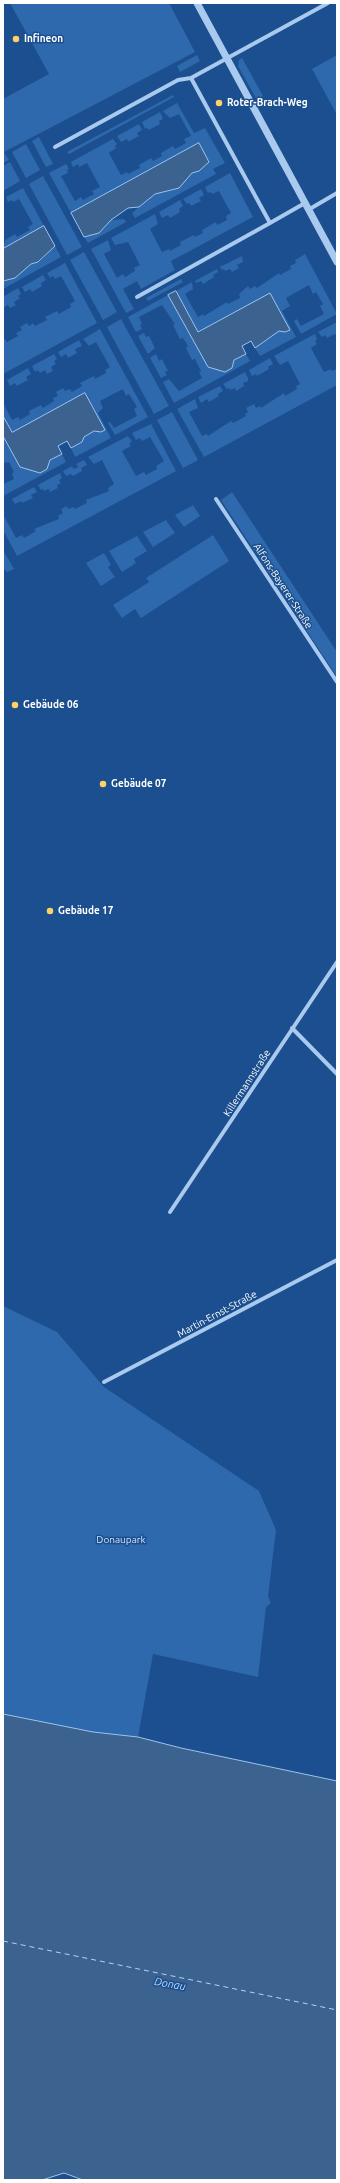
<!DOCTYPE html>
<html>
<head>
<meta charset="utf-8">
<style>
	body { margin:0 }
	#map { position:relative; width:340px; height:2183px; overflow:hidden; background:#1b4f8f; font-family:Ubuntu,sans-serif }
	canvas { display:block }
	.frame { position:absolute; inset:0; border:4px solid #fff; pointer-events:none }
</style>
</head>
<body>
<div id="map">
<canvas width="340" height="2183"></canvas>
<div class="frame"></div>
</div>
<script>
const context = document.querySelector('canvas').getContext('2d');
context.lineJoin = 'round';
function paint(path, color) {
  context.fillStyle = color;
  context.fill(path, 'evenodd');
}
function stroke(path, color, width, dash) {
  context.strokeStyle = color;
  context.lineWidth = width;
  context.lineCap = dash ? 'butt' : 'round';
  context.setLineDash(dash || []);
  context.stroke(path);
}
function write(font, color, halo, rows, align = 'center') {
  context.font = font + ' Ubuntu,sans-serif';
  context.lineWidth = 3;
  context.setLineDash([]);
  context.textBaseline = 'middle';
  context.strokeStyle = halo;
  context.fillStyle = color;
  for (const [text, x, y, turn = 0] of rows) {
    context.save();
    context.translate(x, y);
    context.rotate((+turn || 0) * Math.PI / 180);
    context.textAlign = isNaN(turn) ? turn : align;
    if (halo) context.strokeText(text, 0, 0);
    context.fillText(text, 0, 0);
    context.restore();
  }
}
const green = new Path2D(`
	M 10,3 L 169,3 L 195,52 L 4,152 L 9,160 L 3,163 L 3,99 L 49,74 Z
	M 197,55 L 200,61 L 180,72 L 177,66 Z
	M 337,55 L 337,115 L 312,69 Z
	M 242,58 L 263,96 L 257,100 L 238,66 L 239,60 Z
	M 173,95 L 174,97 L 69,154 L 67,152 Z
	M 177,103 L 194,133 L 205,128 L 225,163 L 213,169 L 216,174 L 135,218 L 132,213 L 155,194 L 179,188 L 192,173 L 199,171 L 199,143 L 71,213 L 49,173 L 66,164 L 69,169 L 67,170 L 68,173 L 61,176 L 75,201 L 81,197 L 83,200 L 94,194 L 92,191 L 100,187 L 87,163 L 79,167 L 78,164 L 73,167 L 71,162 L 113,139 L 117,144 L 115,146 L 116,148 L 109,153 L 121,175 L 127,172 L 128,174 L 140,168 L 139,165 L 151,158 L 153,161 L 162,156 L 161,153 L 173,146 L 175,149 L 186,143 L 184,139 L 191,136 L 179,114 L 170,118 L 163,111 Z
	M 160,112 L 163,119 L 159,121 L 160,124 L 149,130 L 147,128 L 145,129 L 142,122 Z
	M 139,124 L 142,130 L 137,133 L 139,136 L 128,142 L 127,139 L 121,142 L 117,136 Z
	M 39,137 L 53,164 L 46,167 L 32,141 Z
	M 26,144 L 40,170 L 26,178 L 12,152 Z
	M 10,162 L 20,181 L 3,191 L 3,166 Z
	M 230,173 L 253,217 L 171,261 L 175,270 L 141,289 L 137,281 L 123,289 L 134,309 L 126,313 L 91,249 L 108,240 L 111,250 L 104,254 L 117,278 L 123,274 L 125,277 L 135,271 L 134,268 L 140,265 L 128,242 L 115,245 L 111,238 L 155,214 L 158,224 L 150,229 L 162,252 L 169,249 L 170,251 L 181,245 L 180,242 L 194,235 L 195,237 L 203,233 L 202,230 L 216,222 L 217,225 L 227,220 L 226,216 L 231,213 L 219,191 L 212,194 L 211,192 L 208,193 L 205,187 Z
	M 43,176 L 82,247 L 67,255 L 29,184 Z
	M 23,188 L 44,226 L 3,249 L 3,245 L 5,243 L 4,241 L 15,234 L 17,237 L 30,230 L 28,227 L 33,224 L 19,199 L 13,202 L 12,200 L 8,202 L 6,197 Z
	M 201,189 L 204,195 L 199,198 L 201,201 L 191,206 L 189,203 L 187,204 L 183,199 Z
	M 180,200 L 183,206 L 179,209 L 180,212 L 170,218 L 168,215 L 162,218 L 159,212 Z
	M 124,219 L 126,222 L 88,243 L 84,237 L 99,233 L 111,220 Z
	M 55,246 L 61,257 L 3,289 L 3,281 L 15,278 L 31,264 L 39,262 Z
	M 84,252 L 117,312 L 103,320 L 70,260 Z
	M 305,254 L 337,314 L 301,334 L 294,321 L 297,319 L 301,326 L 324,314 L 320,306 L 323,304 L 316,292 L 313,294 L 309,285 L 286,298 L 290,306 L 282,311 L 296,337 L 260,356 L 255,348 L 279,331 L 285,332 L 290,330 L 198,332 L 176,291 L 192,282 L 193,289 L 185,294 L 198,317 L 203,314 L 204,316 L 227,302 L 228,304 L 240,298 L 239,294 L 248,286 L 250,289 L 255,286 L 257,288 L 279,273 L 280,275 L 291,269 L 290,266 L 296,263 L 295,260 Z
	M 242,256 L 243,262 L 237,265 L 239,268 L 232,272 L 230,269 L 225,271 L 224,269 L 222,270 L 220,267 Z
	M 65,263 L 97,323 L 3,374 L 3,340 L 5,339 L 7,342 L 18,336 L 16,333 L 22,330 L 20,327 L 27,323 L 29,326 L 33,323 L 35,326 L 47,320 L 45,317 L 57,311 L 59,314 L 71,307 L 70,304 L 75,301 L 61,276 L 55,279 L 53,276 L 50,278 L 47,273 Z
	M 217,269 L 218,272 L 213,275 L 214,277 L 203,284 L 201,281 L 196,283 L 195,281 Z
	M 43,275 L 46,280 L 41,283 L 42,286 L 32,292 L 30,289 L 25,292 L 22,287 Z
	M 181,279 L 183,282 L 148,301 L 146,298 Z
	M 18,288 L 21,294 L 18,296 L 20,298 L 14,302 L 16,305 L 10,308 L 8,305 L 3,308 L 3,297 Z
	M 168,295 L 208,367 L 232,368 L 234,360 L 246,354 L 250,361 L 174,403 L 163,382 L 169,379 L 179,391 L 202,378 L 199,372 L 201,371 L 195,359 L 192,360 L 186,348 L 188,346 L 183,338 L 180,339 L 173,325 L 175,324 L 162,305 L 139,317 L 142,324 L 140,325 L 142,329 L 136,332 L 128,317 Z
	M 121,319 L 169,406 L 154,414 L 107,327 Z
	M 337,322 L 337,337 L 335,334 L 327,338 L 325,335 L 322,337 L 318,332 Z
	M 100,329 L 148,417 L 115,435 L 108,423 L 110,422 L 114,428 L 137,416 L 134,409 L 137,407 L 129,394 L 126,396 L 123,389 L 100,401 L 103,408 L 98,413 L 111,438 L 75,457 L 71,448 L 82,442 L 84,437 L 94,431 L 101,432 L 105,430 L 12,432 L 3,416 L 3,403 L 12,420 L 18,417 L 20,420 L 30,414 L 29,411 L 41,405 L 43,408 L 54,401 L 53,398 L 58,396 L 56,392 L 63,388 L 65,391 L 70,389 L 72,392 L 82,386 L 80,383 L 94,376 L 95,379 L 106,373 L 105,370 L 110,367 L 96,342 L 89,346 L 83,339 Z
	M 144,333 L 146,337 L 149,336 L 155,348 L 148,354 L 138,336 Z
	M 315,334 L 317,339 L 315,341 L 317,344 L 311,348 L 324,372 L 331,369 L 332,371 L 337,369 L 337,385 L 204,457 L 177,409 L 195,399 L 198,408 L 189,412 L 202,436 L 207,434 L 208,436 L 231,421 L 233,423 L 246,416 L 245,414 L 248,412 L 246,408 L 254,404 L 256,408 L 260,406 L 261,408 L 284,393 L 285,396 L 297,389 L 296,386 L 300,384 L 288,361 L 280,365 L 274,356 Z
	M 79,340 L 82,346 L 75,349 L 77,353 L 68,358 L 66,354 L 61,357 L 58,352 Z
	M 54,354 L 57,359 L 54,361 L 56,364 L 51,367 L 53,371 L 47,374 L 45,370 L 40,373 L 38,370 L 35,372 L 32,366 Z
	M 156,354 L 159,361 L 162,359 L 168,371 L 165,372 L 167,375 L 161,378 L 150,358 Z
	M 270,358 L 273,364 L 268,367 L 269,369 L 257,376 L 256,374 L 252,376 L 249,370 Z
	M 28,368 L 31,374 L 26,377 L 28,380 L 17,386 L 15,383 L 10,386 L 7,380 Z
	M 245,372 L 248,378 L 248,381 L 243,383 L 244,386 L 236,391 L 235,388 L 230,390 L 229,388 L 227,389 L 223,384 Z
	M 220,386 L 223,391 L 218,394 L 219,396 L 209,402 L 207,399 L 201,403 L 198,397 Z
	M 172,412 L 198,460 L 183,468 L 157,420 Z
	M 151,424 L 176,471 L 17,556 L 3,530 L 3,514 L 16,538 L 22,535 L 24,538 L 36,531 L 34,529 L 59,519 L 58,516 L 63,513 L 61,509 L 67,506 L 68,509 L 74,507 L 75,509 L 87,503 L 86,500 L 109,491 L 108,488 L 114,484 L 102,460 L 94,464 L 88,457 L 128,436 L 132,442 L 129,443 L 131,446 L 122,451 L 136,476 L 144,472 L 146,475 L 157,469 L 156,466 L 164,461 L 150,437 L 142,441 L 140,438 L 136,440 L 132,433 Z
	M 3,437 L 20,467 L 47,469 L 49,460 L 62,454 L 66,462 L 3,496 L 3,484 L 14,479 L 12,474 L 14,472 L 9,462 L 5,463 L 3,459 Z
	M 84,460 L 87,465 L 81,468 L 82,471 L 73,476 L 71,474 L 66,476 L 63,471 L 72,466 L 74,469 L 78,467 L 76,464 Z
	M 60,473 L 62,478 L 59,480 L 61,483 L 57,485 L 58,488 L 50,492 L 49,489 L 44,491 L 43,489 L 41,490 L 38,485 Z
	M 34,487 L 37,492 L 31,495 L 33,498 L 22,503 L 21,501 L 15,504 L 12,499 Z
	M 232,492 L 337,652 L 337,677 L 221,500 Z
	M 193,505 L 200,516 L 184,527 L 175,515 Z
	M 166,520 L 175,533 L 153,547 L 143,532 Z
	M 213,535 L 229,561 L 141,618 L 135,609 L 122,618 L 113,605 L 149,582 L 146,578 Z
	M 137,536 L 147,551 L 134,559 L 136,563 L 122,572 L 109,551 Z
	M 3,550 L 14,569 L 7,572 L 3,568 Z
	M 104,553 L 111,565 L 108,567 L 115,577 L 101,586 L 86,563 Z
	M 3,1306 L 57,1332 L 104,1387 L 259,1491 L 276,1530 L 268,1596 L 271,1603 L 266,1607 L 258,1677 L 153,1654 L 138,1737 L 93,1732 L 3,1714 Z`);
const water = new Path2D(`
	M 199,143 L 209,162 L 199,171 L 192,173 L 179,188 L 155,194 L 139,207 L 128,208 L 111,220 L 99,233 L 84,237 L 71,213 Z
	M 44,226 L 55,246 L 38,262 L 31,264 L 15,278 L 3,281 L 3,249 Z
	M 176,291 L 198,332 L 270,293 L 290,330 L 285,332 L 279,331 L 255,348 L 251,341 L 242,346 L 246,354 L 234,360 L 232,368 L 225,372 L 208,367 L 168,295 Z
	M 85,393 L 105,430 L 101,432 L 94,431 L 84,437 L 82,442 L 71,448 L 67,441 L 58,446 L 62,454 L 50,460 L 47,469 L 40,473 L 20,467 L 3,436 L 3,416 L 12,432 Z
	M 3,1714 L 93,1732 L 138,1737 L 181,1748 L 337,1781 L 337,2180 L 83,2180 L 64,2173 L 42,2180 L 3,2180 Z`);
const ferry = new Path2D(`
	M 3,1941 L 337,2010`);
const minor = new Path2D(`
	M 55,147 L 178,80 L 191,78
	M 305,203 L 270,223 L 191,78 L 328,3
	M 308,210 L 337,193
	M 137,297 L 270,223
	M 216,499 L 337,682
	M 292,1028 L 337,1074
	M 170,1212 L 337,962
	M 104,1382 L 337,1260`);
const tertiary = new Path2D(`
	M 197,3 L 337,262`);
const markers = [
	[16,39,4,"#ffd166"],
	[219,103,4,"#ffd166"],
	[15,705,4,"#ffd166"],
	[103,784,4,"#ffd166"],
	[50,911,4,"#ffd166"]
];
const poiNames = [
	["Infineon",24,39],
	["Roter-Brach-Weg",227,103],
	["Gebäude 06",23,705],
	["Gebäude 07",111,784],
	["Gebäude 17",58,911]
];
const streetNames = [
	["Alfons-Bayerer-Straße",283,586,57],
	["Killermannstraße",247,1083,-57],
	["Martin-Ernst-Straße",217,1314,-28]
];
const parkNames = [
	["Donaupark",121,1540]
];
const waterNames = [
	["Donau",170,1984,10]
];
paint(green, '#2e69ad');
paint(water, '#3c6290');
stroke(water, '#9cc4f0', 1);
stroke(ferry, '#b5d3f5', 1, [5, 4]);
stroke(minor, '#a9c9ee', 4);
stroke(tertiary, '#a9c9ee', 7);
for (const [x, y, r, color] of markers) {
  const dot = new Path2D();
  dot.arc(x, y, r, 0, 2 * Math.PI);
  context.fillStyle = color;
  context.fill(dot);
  stroke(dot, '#1b4f8f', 1.5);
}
write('bold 10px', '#fff', '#1b4f8f', poiNames, 'left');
write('10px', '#fff', '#1b4f8f', streetNames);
write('10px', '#cfe3fa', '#1b4f8f', parkNames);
write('italic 11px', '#b5d3f5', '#1b4f8f', waterNames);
</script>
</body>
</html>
